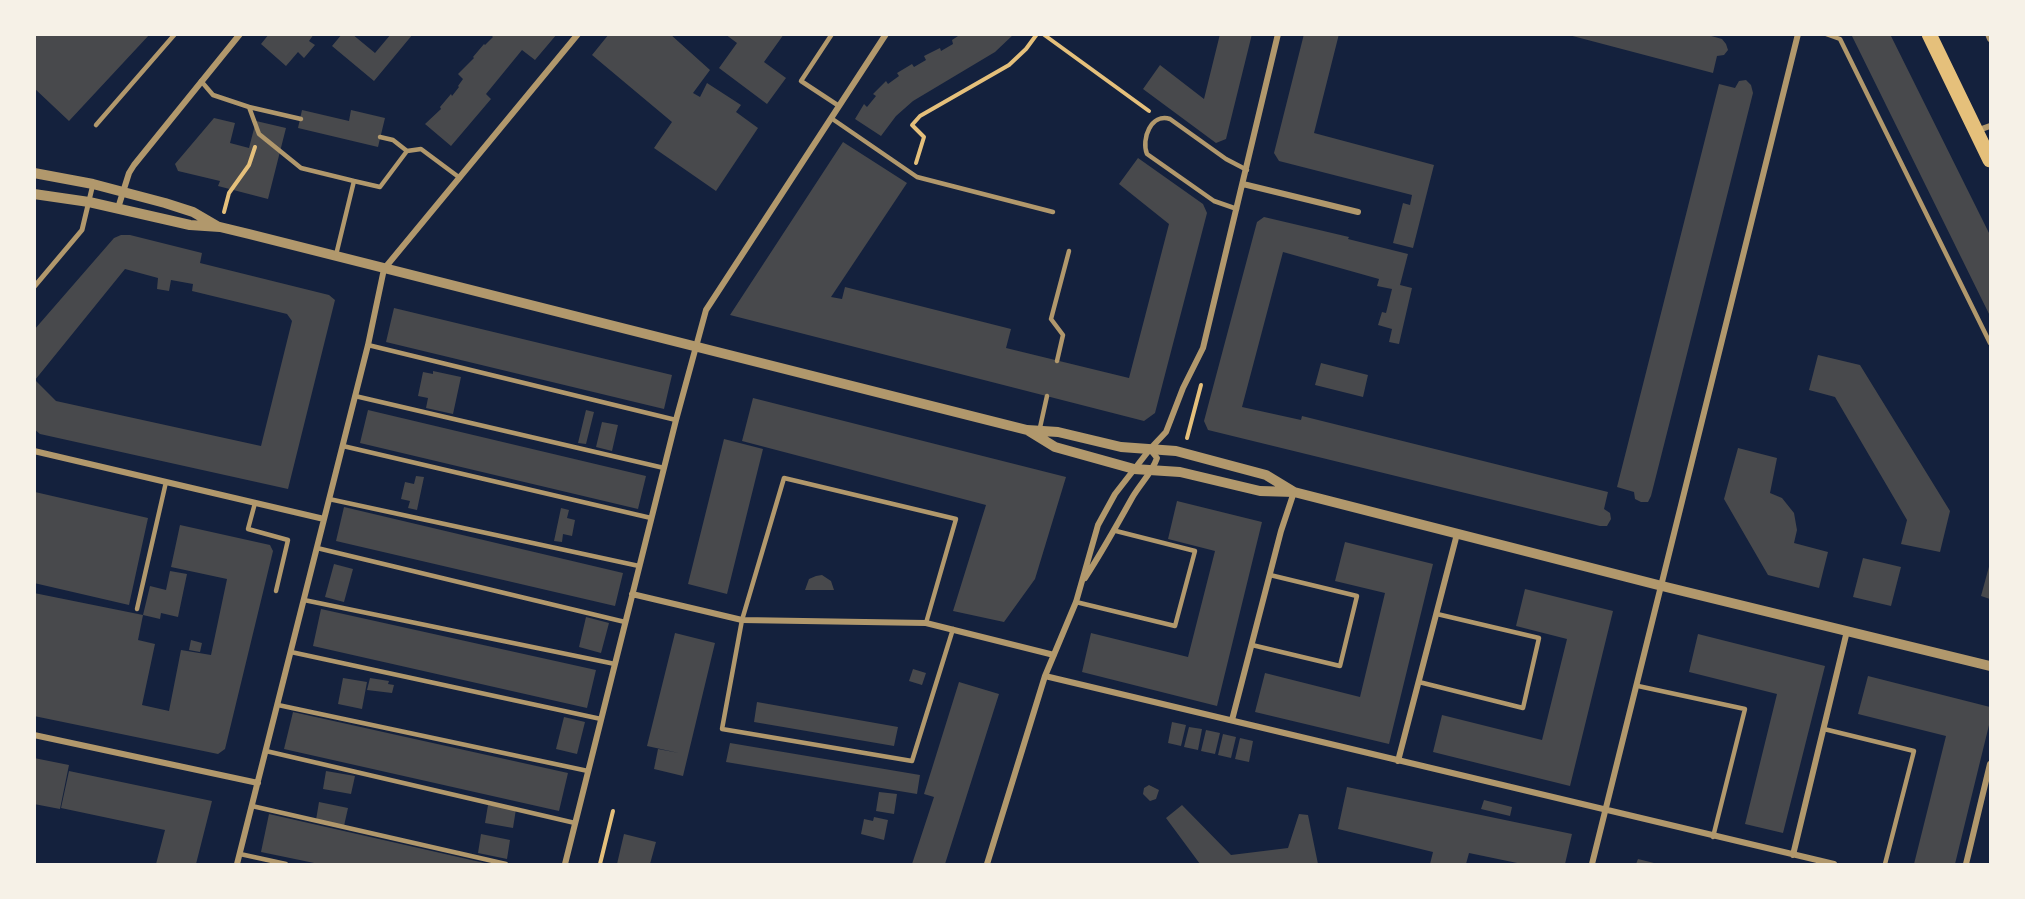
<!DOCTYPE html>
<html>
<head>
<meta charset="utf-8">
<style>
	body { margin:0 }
	#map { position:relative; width:2025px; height:899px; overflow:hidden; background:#14213d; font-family:"DejaVu Sans",sans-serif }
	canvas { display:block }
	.frame { position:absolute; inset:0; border:36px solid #f6f1e7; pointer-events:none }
</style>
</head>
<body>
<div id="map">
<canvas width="2025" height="899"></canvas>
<div class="frame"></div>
</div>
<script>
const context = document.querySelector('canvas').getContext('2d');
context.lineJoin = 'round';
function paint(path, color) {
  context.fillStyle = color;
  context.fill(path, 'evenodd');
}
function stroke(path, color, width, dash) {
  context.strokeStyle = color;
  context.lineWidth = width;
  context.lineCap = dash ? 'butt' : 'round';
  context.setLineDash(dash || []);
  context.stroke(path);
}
const building = new Path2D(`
	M 34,34 L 150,34 L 69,121 L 34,88 Z
	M 269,34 L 314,34 L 309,41 L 315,45 L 304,58 L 298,52 L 286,66 L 261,44 Z
	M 342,34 L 352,34 L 375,53 L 391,34 L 413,34 L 374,81 L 332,46 Z
	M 490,34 L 557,34 L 535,60 L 522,50 L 486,94 L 491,99 L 451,146 L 425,124 L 441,109 L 440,107 L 451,94 L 452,96 L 459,87 L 458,86 L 463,79 L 458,74 L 474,58 L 473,57 L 484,44 L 485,45 L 493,37 Z
	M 609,34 L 670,34 L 710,70 L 693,93 L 700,97 L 707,83 L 741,105 L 736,112 L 758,128 L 716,191 L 654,148 L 672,122 L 592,55 Z
	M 725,34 L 784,34 L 764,62 L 786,78 L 767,104 L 719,68 L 737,43 Z
	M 961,34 L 1014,34 L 995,52 L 913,101 L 896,116 L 881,136 L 855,119 L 864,104 L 867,107 L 876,96 L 873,94 L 886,81 L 888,84 L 899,76 L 897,73 L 912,64 L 914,67 L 926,60 L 924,56 L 940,48 L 941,51 L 953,44 L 952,40 Z
	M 1220,34 L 1252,34 L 1226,139 L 1216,143 L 1143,89 L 1160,65 L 1204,99 Z
	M 1304,34 L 1339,34 L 1314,133 L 1434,165 L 1413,248 L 1393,243 L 1403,203 L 1410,205 L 1412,195 L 1279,161 L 1274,153 Z
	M 1565,34 L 1704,34 L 1722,39 L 1726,44 L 1728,50 L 1724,55 L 1717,56 L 1713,73 Z
	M 1851,34 L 1890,34 L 1990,235 L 1990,316 Z
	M 1746,80 L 1751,85 L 1753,93 L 1651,496 L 1648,502 L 1641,502 L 1635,499 L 1634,492 L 1617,487 L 1719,84 L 1735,88 L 1739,81 Z
	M 302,110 L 349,121 L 351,110 L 385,118 L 378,147 L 298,128 Z
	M 214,118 L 235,123 L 230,143 L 249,148 L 256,121 L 286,128 L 268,199 L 218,186 L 220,181 L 178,171 L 175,164 Z
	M 843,142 L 907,183 L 831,297 L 842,299 L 845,287 L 1011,329 L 1006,348 L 1129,378 L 1169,224 L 1119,184 L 1138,158 L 1203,204 L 1207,213 L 1155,413 L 1144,421 L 730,315 Z
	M 1264,217 L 1349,237 L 1348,239 L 1408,254 L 1400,285 L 1412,288 L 1399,344 L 1389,342 L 1392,329 L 1378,325 L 1382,312 L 1386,313 L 1392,289 L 1377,286 L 1379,279 L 1283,252 L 1242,407 L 1301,420 L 1302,416 L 1608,492 L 1604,509 L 1610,513 L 1611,519 L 1607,526 L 1600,526 L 1208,430 L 1204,421 L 1257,222 Z
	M 121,235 L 130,235 L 202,253 L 200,263 L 329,295 L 335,300 L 288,489 L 40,434 L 34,429 L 34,330 L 114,238 ZM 125,269 L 158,278 L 157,289 L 169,291 L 171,280 L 193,284 L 192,291 L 287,314 L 292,321 L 261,446 L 56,401 L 35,380 Z
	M 394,308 L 672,375 L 664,409 L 386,342 Z
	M 1818,355 L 1860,365 L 1950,511 L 1940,552 L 1901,544 L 1907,520 L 1835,397 L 1809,390 Z
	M 1321,363 L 1368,375 L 1363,397 L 1315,385 Z
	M 433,371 L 461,377 L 453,414 L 426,408 L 428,398 L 418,396 L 423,372 L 433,374 Z
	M 753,398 L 1066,477 L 1035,579 L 1004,622 L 953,611 L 986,505 L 742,441 Z
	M 368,410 L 646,476 L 638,509 L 360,443 Z
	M 586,410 L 594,412 L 586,444 L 578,443 Z
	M 602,422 L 618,425 L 612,451 L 596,447 Z
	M 724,439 L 763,449 L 727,594 L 688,584 Z
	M 1738,448 L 1777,458 L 1770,493 L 1782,498 L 1794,513 L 1797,530 L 1794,543 L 1828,552 L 1819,588 L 1768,575 L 1724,499 Z
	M 416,476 L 424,477 L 417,510 L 408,508 L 410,501 L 401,499 L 405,482 L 414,484 Z
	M 35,492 L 148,518 L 129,605 L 34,583 Z
	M 1177,501 L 1262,522 L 1217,706 L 1082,672 L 1091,633 L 1188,657 L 1215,551 L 1168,539 Z
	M 344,507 L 623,573 L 615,606 L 336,541 Z
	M 561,508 L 569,510 L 567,518 L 575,520 L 572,536 L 563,534 L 562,542 L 554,541 Z
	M 180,525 L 270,545 L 273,551 L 225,749 L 218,754 L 34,716 L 34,593 L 143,615 L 138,640 L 155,644 L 142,705 L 169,711 L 181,650 L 211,655 L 227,579 L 171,567 Z
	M 1345,542 L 1433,564 L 1389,744 L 1255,712 L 1265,673 L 1360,697 L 1385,593 L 1335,581 Z
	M 1863,558 L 1901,567 L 1891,606 L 1853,597 Z
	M 1990,563 L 1990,599 L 1981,596 Z
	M 334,564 L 353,569 L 344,602 L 325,597 Z
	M 170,571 L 187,574 L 178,617 L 161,613 L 160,619 L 143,615 L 150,586 L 166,590 Z
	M 822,575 L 831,581 L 834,590 L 805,590 L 809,579 L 816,576 Z
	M 1525,589 L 1613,611 L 1570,786 L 1433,752 L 1442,715 L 1542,740 L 1567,639 L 1516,626 Z
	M 321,609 L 596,670 L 587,708 L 313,646 Z
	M 586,617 L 609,623 L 601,653 L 579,647 Z
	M 675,633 L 715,643 L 683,776 L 654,769 L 658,749 L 679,753 L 647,746 Z
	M 1698,634 L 1825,666 L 1783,833 L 1745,824 L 1777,694 L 1689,672 Z
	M 191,640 L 202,643 L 200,652 L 189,650 Z
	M 913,669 L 926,673 L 922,685 L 909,681 Z
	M 1868,676 L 1990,707 L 1990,721 L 1955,864 L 1914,864 L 1946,736 L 1858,714 Z
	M 343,678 L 367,682 L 362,709 L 338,704 Z
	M 370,678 L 389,681 L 388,684 L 394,685 L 392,693 L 367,690 Z
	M 959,682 L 999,694 L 945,864 L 912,864 L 934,797 L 924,794 Z
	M 757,702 L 898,727 L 894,746 L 754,722 Z
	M 293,712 L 568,773 L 559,811 L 284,749 Z
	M 564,717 L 585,722 L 577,754 L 556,749 Z
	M 1172,722 L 1186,725 L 1181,746 L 1168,743 Z
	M 1189,727 L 1202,729 L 1198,750 L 1184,747 Z
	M 1206,730 L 1220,733 L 1215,754 L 1201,751 Z
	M 1223,734 L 1236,737 L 1231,758 L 1218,755 Z
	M 1240,738 L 1253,741 L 1249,762 L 1235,759 Z
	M 730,743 L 920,775 L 917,794 L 726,762 Z
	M 34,758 L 69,765 L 60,809 L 34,804 Z
	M 69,771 L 212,801 L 196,864 L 156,864 L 165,830 L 61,808 Z
	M 326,771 L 355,776 L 351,794 L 323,789 Z
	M 1149,785 L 1159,790 L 1156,799 L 1150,801 L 1143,794 L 1144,788 Z
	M 1347,787 L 1572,834 L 1565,864 L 1522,864 L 1469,853 L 1466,864 L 1430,864 L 1433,852 L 1338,829 Z
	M 879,792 L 897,794 L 894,814 L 876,811 Z
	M 1484,800 L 1512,807 L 1510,816 L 1481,809 Z
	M 319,802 L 348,808 L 344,826 L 316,820 Z
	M 488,805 L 516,809 L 513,828 L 485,823 Z
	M 1182,805 L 1231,855 L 1288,848 L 1299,814 L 1308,815 L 1318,864 L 1200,864 L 1166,818 Z
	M 269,814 L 489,864 L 319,864 L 261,852 Z
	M 874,817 L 888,820 L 884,840 L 861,834 L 864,819 L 873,821 Z
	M 481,834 L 510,840 L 507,859 L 478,853 Z
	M 624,834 L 656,842 L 650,864 L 617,864 Z
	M 1638,859 L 1658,864 L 1636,864 Z`);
const path = new Path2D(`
	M 1043,34 L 1149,111
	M 916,163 L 924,137 L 912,125 L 920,116 L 1009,65 L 1026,49 L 1037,34
	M 224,212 L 229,193 L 249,165 L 255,147
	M 1187,438 L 1201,385
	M 600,864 L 613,811`);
const service = new Path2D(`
	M 832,34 L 801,81 L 839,106
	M 1826,34 L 1840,39 L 1990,343
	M 201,81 L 213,95 L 249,107 L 259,134 L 301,168 L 354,181 L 336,255
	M 249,107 L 301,119
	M 831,118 L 917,177 L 1053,212
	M 96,125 L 175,34
	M 380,137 L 393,140 L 407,151
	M 354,181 L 380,187 L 407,151 L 421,149 L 460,178
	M 1237,209 L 1214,201 L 1147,154 C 1141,139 1151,113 1170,119 L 1226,159 L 1247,170
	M 368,345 L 676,420
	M 1057,361 L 1063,335 L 1051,319 L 1069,251
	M 355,396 L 664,468
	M 1039,432 L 1047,396
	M 343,446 L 651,518
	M 329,499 L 639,566
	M 255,503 L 248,529 L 288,540 L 276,591
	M 317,548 L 625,622
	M 304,600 L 615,664
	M 1076,602 L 1175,626 L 1195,551 L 1116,531
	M 137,609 L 166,482
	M 926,623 L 956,519 L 784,478 L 742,620 L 722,729 L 912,761 L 953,629
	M 1252,645 L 1340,666 L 1357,596 L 1270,575
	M 291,652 L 601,719
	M 1419,682 L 1523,708 L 1539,638 L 1437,614
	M 1638,686 L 1745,709 L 1713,837
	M 278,705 L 588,771
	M 1824,729 L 1914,751 L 1885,864
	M 266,751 L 575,823
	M 252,806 L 506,864
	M 240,854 L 286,864`);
const pedestrian = new Path2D(`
	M 34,287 L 82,230 L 93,184`);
const minor = new Path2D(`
	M 1988,34 L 1990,39
	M 1976,131 L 1990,126
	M 1243,184 L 1358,212
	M 118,208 L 129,173 L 134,165 L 240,34
	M 34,451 L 324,519
	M 1085,578 C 1102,552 1117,525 1132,498 C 1140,484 1152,473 1157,458 L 1150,449
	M 632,594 L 742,620 L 926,623 L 1054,655
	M 1045,676 L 1834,864
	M 1232,720 L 1281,531 L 1294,492
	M 34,735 L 258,783
	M 1398,761 L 1457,534
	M 1793,855 L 1847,631
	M 237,864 L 368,345 L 384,269 L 578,34
	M 565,864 L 676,420 L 706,310 L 886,34
	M 987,864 L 1045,676 L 1076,602 L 1098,525 L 1115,494 L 1150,449 L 1166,432 L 1183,388 L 1203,348 L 1278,34
	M 1592,864 L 1798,34
	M 1966,864 L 1990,764`);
const tertiary = new Path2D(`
	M 34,173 L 93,184 L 165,203 L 193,212 L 217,226
	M 34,194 L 89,202 L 190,225 L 220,227 L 249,234 L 1027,430 L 1058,432 L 1121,447 L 1176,451 L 1266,475 L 1294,492
	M 1029,431 L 1055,447 L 1134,469 L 1180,472 L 1260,491 L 1294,492 L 1662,586 L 1990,666`);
const primary = new Path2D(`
	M 1929,34 L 1990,160`);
paint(building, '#48494c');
stroke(path, '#e5c07b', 4);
stroke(service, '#b1986c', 4.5);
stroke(pedestrian, '#b1986c', 5);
stroke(minor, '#b1986c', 6);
stroke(tertiary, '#b1986c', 10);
stroke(primary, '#e5c07b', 15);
</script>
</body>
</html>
